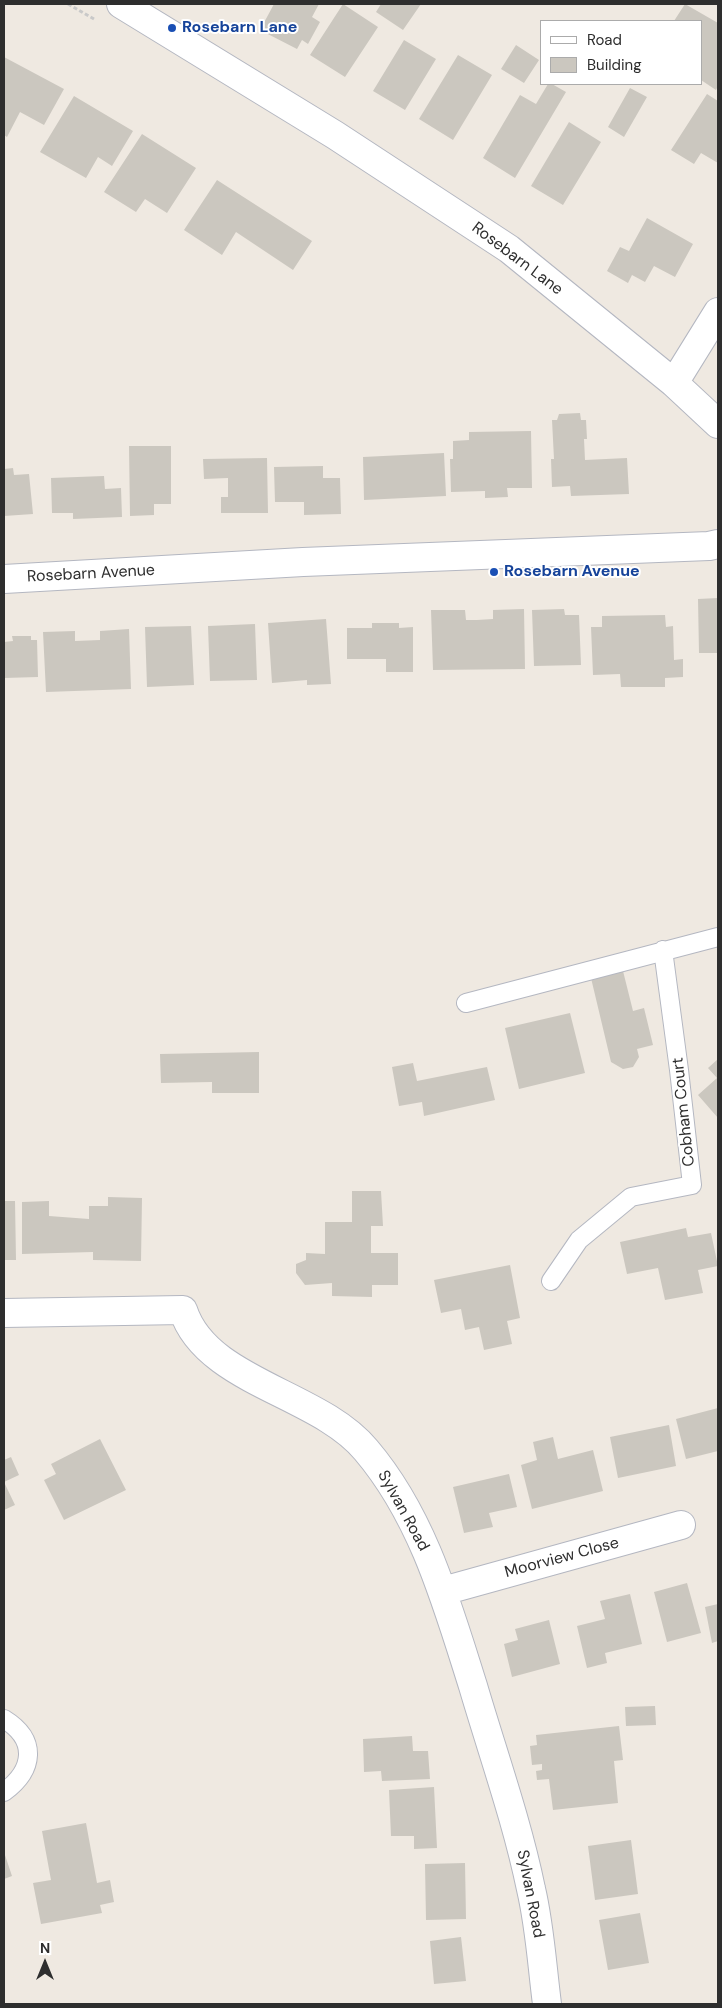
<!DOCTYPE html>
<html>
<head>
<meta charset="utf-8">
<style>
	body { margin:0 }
	#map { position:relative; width:722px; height:2008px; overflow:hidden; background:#efe9e1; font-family:"DM Sans",sans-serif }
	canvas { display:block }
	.frame { position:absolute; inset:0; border:5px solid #2e2e2e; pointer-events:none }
	.legend { position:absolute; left:540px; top:20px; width:162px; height:65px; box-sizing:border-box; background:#fff; border:1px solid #ababab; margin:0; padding:6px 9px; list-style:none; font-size:15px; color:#2e2e2e }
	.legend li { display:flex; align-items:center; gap:10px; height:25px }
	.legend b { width:25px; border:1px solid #ababab }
	.north { position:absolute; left:20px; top:1938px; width:50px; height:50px; -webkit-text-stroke:4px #fff; paint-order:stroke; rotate:0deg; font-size:14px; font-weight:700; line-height:20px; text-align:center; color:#2e2e2e }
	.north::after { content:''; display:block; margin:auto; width:18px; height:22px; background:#2e2e2e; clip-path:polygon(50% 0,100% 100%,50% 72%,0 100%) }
</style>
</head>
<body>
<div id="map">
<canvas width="722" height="2008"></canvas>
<div class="frame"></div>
<ul class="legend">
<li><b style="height:6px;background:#fff"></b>Road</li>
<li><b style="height:14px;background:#cbc7bf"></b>Building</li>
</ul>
<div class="north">N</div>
</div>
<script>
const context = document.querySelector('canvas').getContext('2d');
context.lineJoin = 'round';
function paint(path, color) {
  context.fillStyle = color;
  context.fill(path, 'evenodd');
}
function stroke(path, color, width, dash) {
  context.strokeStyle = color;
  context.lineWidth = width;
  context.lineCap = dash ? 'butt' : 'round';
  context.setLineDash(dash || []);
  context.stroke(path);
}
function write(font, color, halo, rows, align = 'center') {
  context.font = font + ' "DM Sans",sans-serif';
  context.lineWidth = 4;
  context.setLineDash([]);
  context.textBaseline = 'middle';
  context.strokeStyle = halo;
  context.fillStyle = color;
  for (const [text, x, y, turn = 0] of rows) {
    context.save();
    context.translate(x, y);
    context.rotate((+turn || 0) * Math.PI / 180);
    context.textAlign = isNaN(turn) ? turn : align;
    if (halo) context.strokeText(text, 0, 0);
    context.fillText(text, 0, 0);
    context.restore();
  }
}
const building = new Path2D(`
	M 274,4 L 319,4 L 312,17 L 320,22 L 308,44 L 302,40 L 297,49 L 260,30 Z
	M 343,4 L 378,27 L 345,77 L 310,55 Z
	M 381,4 L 421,4 L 403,30 L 376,12 Z
	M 685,4 L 718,23 L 718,86 L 716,90 L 701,80 L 701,21 L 674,21 Z
	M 404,40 L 436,59 L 405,110 L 373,91 Z
	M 516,45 L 539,60 L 524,83 L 501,69 Z
	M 458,55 L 492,75 L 453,140 L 419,119 Z
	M 4,57 L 64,89 L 44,125 L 20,112 L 7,137 L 4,135 Z
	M 548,84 L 552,84 L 566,92 L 515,178 L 483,158 L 520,95 L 536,104 Z
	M 630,88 L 647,97 L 624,137 L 608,127 Z
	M 707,94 L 718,101 L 718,163 L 701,153 L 694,164 L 671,150 Z
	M 74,96 L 133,131 L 112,166 L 98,157 L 86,178 L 40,152 Z
	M 569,122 L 601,142 L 563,205 L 531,186 Z
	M 142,134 L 196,168 L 167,213 L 145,199 L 136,212 L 104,192 Z
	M 217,180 L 312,241 L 293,270 L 236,232 L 222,255 L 184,230 Z
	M 647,218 L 693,244 L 675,277 L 654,266 L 645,282 L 632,275 L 628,283 L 607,271 L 620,247 L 629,251 Z
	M 580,413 L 581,420 L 586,420 L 587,439 L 584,439 L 585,460 L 627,458 L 629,494 L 571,496 L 570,486 L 552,487 L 551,459 L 554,459 L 552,420 L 557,420 L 559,414 Z
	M 531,431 L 532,488 L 507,488 L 508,497 L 485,498 L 485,491 L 451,492 L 450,459 L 453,459 L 453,441 L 469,440 L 469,432 Z
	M 129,446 L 171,446 L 171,504 L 154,504 L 154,515 L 130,516 Z
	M 444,453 L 446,496 L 364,500 L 363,457 Z
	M 267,458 L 268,513 L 221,513 L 221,497 L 228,497 L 228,478 L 204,479 L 203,459 Z
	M 323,466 L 323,478 L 340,478 L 341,514 L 304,515 L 304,502 L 275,502 L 274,467 Z
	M 13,468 L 14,475 L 29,474 L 33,514 L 4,516 L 4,469 Z
	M 104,476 L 105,489 L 121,488 L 122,517 L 73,519 L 73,513 L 52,513 L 51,478 Z
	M 718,598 L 718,653 L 699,653 L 698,599 Z
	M 524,609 L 525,669 L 433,670 L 431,610 L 465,610 L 466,620 L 477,620 L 493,619 L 493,610 Z
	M 564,609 L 565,615 L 579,615 L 581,665 L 534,666 L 532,610 Z
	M 665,615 L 666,627 L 673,626 L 674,660 L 683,659 L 683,677 L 665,678 L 665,687 L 621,687 L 620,674 L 593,675 L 591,627 L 602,627 L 602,616 Z
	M 326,619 L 331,684 L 307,685 L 307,680 L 272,683 L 268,623 Z
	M 372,623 L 399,623 L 399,628 L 413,627 L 413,672 L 386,672 L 386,659 L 347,659 L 347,628 L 372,628 Z
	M 255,624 L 257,680 L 210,681 L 208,626 Z
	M 191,626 L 194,685 L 147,687 L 145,627 Z
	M 129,629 L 131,689 L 46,692 L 43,632 L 75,631 L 75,641 L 100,640 L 100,631 Z
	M 12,636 L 31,636 L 31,640 L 37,640 L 38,677 L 4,678 L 4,642 L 13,641 Z
	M 623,971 L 633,1011 L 644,1008 L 653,1045 L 637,1049 L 639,1057 L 633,1067 L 623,1069 L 611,1062 L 591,978 Z
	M 570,1013 L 585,1073 L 519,1089 L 505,1028 Z
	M 259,1052 L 259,1093 L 212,1093 L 212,1082 L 161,1083 L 160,1054 Z
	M 718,1059 L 718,1118 L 698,1095 L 717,1078 L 708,1068 Z
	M 413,1063 L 417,1081 L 487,1067 L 495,1100 L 424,1116 L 422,1102 L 399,1106 L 392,1067 Z
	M 352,1191 L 381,1191 L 383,1226 L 371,1226 L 371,1253 L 398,1253 L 398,1285 L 372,1285 L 372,1297 L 332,1296 L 332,1283 L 305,1285 L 296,1273 L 296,1264 L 306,1260 L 306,1253 L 325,1254 L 325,1222 L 352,1222 Z
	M 108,1197 L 142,1198 L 141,1261 L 93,1260 L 93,1252 L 22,1254 L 22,1202 L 49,1201 L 49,1216 L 89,1219 L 89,1206 L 108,1206 Z
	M 4,1201 L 15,1201 L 16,1260 L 4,1260 Z
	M 686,1228 L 688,1237 L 711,1233 L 718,1266 L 698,1270 L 703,1293 L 665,1300 L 658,1268 L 627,1274 L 620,1242 Z
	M 510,1265 L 520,1318 L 507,1321 L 512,1344 L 484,1350 L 479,1327 L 465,1330 L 461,1309 L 441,1313 L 434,1280 Z
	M 718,1408 L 718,1451 L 686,1459 L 676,1419 Z
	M 669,1425 L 676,1466 L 618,1478 L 610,1437 Z
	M 553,1437 L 558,1459 L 593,1450 L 603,1491 L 532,1509 L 521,1465 L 537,1460 L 533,1442 Z
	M 100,1439 L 126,1490 L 64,1520 L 44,1480 L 56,1474 L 51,1464 Z
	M 11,1457 L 19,1475 L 4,1482 L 15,1505 L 4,1510 L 4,1460 Z
	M 509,1474 L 517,1507 L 489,1513 L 493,1527 L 464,1533 L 453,1487 Z
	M 687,1583 L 701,1633 L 667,1642 L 654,1592 Z
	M 630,1594 L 642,1644 L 605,1653 L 607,1663 L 587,1668 L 577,1626 L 605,1619 L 600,1601 Z
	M 718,1604 L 718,1641 L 712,1643 L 705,1607 Z
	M 549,1620 L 560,1664 L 512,1677 L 504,1644 L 518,1640 L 515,1629 Z
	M 655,1706 L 656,1725 L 626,1726 L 625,1707 Z
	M 619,1726 L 623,1760 L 614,1761 L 618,1803 L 553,1810 L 549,1779 L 537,1780 L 536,1771 L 542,1770 L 542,1764 L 532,1765 L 530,1746 L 537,1745 L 536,1735 Z
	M 412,1736 L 413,1751 L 428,1751 L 430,1779 L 382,1781 L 381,1771 L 364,1772 L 363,1739 Z
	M 434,1787 L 437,1848 L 414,1849 L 414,1836 L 391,1836 L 389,1790 Z
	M 86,1823 L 97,1883 L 110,1880 L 114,1902 L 100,1905 L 102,1913 L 41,1924 L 33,1883 L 51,1880 L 42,1831 Z
	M 631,1840 L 638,1894 L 595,1900 L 588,1846 Z
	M 4,1852 L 12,1876 L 4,1879 Z
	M 465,1863 L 466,1919 L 426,1920 L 425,1864 Z
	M 640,1913 L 649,1963 L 608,1970 L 599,1920 Z
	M 461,1937 L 466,1981 L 434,1984 L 430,1941 Z`);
const path = new Path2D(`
	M 68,4 L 94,19`);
const service = new Path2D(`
	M 466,1003 L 718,937
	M 551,1281 L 579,1240 L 631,1197 L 692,1185 L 679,1070 L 663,950
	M 4,1719 C 38,1740 34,1770 4,1792`);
const minor = new Path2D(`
	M 121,4 L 335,135 L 509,249 L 674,383 L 718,424
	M 674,383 L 718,312
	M 4,579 L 303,562 L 709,546 L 718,544
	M 4,1313 L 183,1310 C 206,1382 319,1393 366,1450 C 423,1517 447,1604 473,1686 C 493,1754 517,1821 531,1889 C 540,1927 542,1966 547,2004
	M 443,1591 L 681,1525`);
const markers = [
	[172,28,5,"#1a4fb4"],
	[494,572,5,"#1a4fb4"]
];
const transitNames = [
	["Rosebarn Lane",182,28],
	["Rosebarn Avenue",504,572]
];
const streetNames = [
	["Rosebarn Lane",517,259,37],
	["Rosebarn Avenue",91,574,-3],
	["Cobham Court",684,1112,-96],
	["Sylvan Road",403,1511,61],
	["Moorview Close",562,1558,-15],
	["Sylvan Road",530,1894,79]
];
paint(building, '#cbc7bf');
stroke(service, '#b4b7c1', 20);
stroke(minor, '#b4b7c1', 30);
stroke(path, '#c9c9c9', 3, [4, 2.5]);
stroke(service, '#fff', 18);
stroke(minor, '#fff', 28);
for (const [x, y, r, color] of markers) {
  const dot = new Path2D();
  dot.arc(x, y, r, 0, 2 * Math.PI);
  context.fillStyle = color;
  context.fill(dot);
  stroke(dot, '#fff', 2);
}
write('bold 16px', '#164399', '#fff', transitNames, 'left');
write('16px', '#2e2e2e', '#fff', streetNames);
</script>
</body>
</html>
